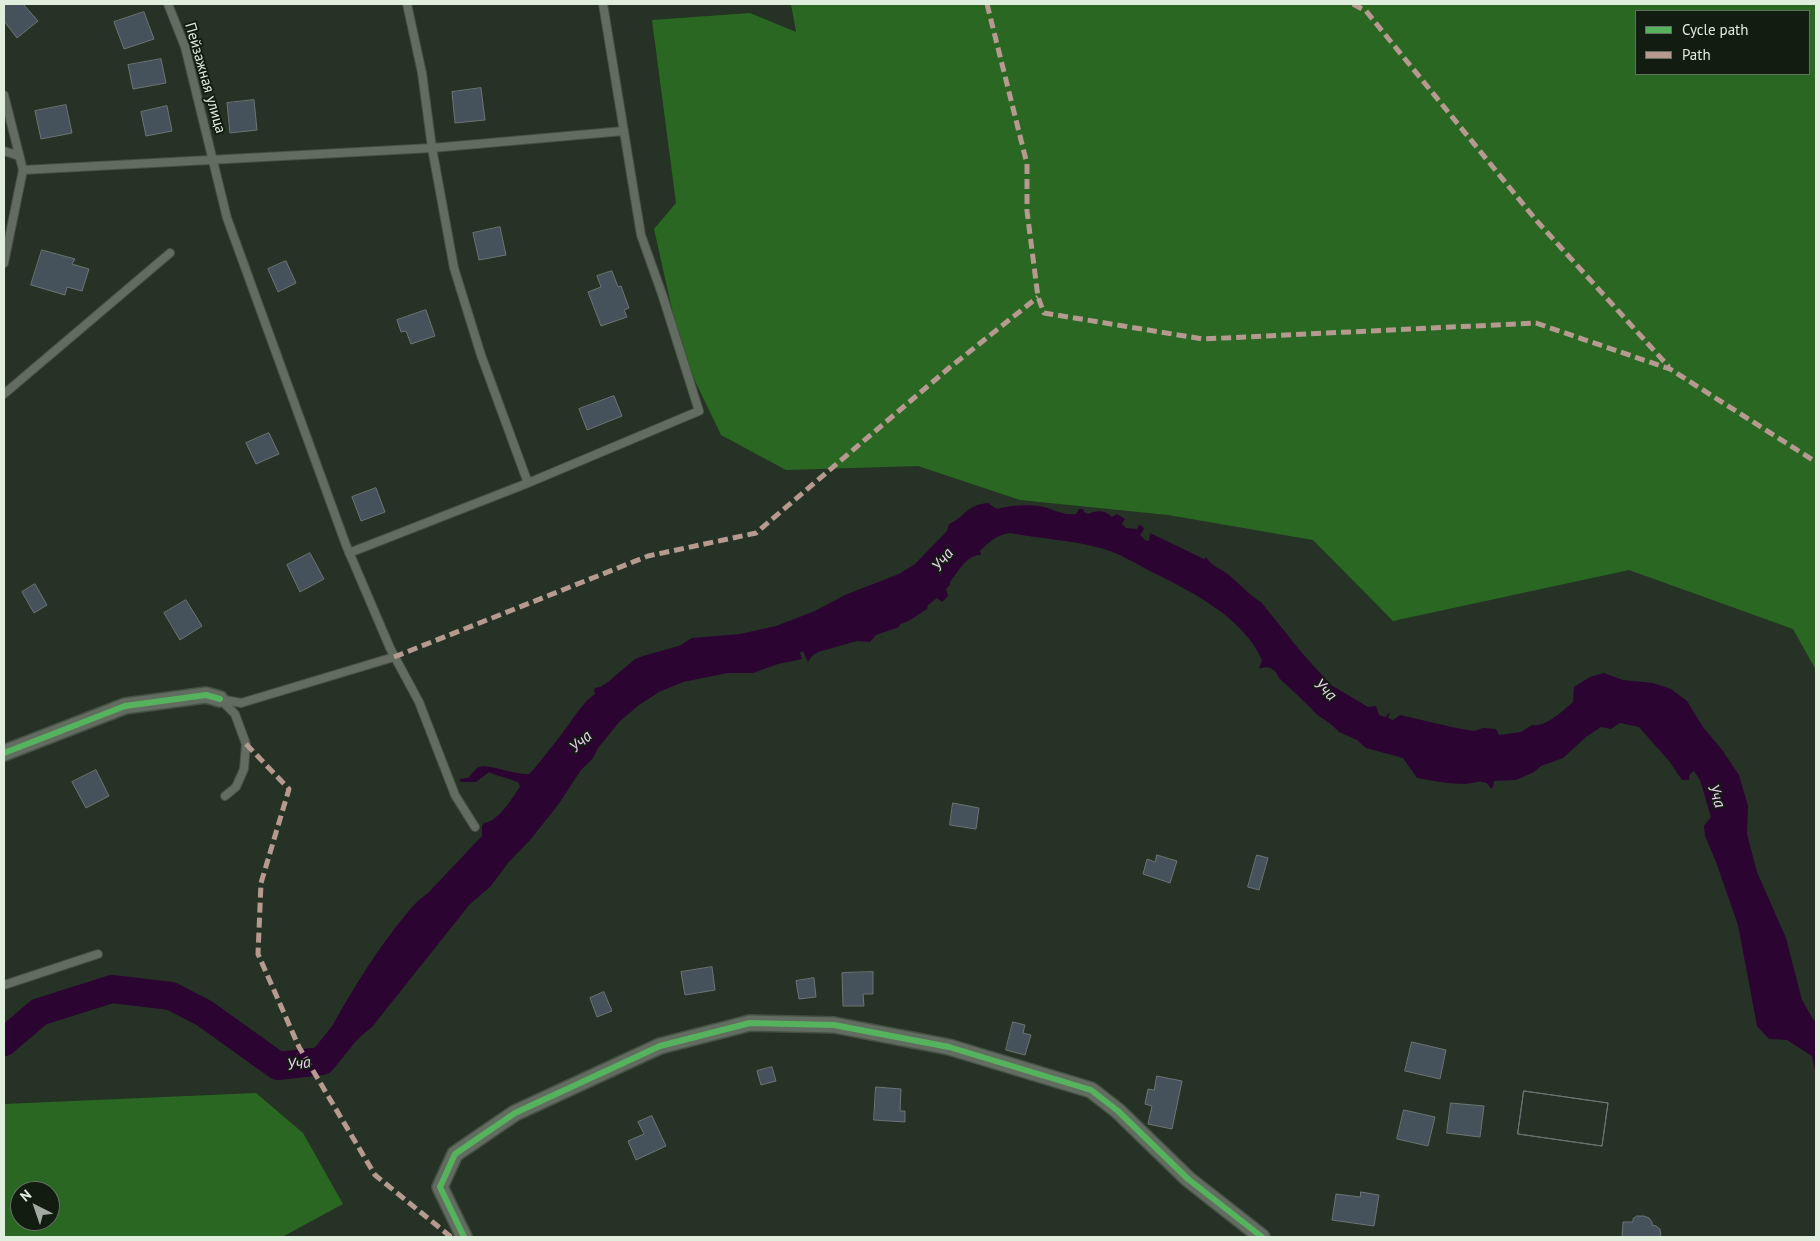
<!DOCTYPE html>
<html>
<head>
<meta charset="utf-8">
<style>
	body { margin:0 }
	#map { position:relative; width:1820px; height:1241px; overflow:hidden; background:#263225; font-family:"PT Sans",sans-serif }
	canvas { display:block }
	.frame { position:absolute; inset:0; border:5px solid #e0eede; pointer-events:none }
	.legend { position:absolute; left:1635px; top:10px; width:175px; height:65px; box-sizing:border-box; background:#121c11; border:1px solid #647063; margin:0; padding:6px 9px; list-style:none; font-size:15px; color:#e0eede }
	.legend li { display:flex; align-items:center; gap:10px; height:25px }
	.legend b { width:25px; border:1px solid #647063 }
	.north { position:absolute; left:10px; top:1181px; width:50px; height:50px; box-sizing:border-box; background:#121c11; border:1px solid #647063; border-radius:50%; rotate:319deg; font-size:14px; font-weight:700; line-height:20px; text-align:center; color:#e0eede }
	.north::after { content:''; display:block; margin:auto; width:18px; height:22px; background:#9fac9d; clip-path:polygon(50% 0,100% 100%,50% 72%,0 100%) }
</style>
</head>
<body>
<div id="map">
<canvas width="1820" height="1241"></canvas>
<div class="frame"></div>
<ul class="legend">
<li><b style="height:6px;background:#56b35d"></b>Cycle path</li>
<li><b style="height:6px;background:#b69a8f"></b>Path</li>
</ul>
<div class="north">N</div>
</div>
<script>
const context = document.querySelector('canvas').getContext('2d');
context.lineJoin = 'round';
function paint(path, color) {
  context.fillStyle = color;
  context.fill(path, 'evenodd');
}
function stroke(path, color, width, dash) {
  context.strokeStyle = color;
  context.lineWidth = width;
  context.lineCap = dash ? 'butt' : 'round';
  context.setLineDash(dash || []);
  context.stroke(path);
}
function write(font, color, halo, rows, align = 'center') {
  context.font = font + ' "PT Sans",sans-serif';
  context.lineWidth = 4;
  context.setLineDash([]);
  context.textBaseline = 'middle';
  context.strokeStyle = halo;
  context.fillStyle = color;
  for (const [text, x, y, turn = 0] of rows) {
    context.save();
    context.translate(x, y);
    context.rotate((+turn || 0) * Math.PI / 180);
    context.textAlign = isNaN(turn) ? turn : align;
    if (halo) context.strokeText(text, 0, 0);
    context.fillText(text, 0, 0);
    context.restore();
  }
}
const forest = new Path2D(`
	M 791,4 L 1816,4 L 1816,670 L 1793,629 L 1629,570 L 1393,621 L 1313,540 L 1168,515 L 1020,500 L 918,466 L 786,470 L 721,435 L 682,354 L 654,229 L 676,203 L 652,20 L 750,13 L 796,32 ZM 1636,11 L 1809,11 L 1809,74 L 1636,74 Z
	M 256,1093 L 303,1133 L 343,1204 L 282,1237 L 4,1237 L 4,1104 ZM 20,1191 L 50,1191 L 50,1221 L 20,1221 Z`);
const water = new Path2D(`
	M 988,503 L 997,509 C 1013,505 1037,503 1053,510 C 1063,513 1064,515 1076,514 L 1079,509 L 1083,509 L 1084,512 L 1088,514 C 1097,510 1105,510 1112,517 L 1117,514 L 1125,519 L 1122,524 L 1126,528 L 1137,529 L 1139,525 L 1142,526 L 1144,529 L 1140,535 L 1145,540 L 1149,541 L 1150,533 L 1204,559 L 1206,557 C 1213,568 1221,568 1230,576 C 1241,585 1249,595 1261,602 L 1302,653 L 1331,685 L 1368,707 L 1376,706 L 1379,715 L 1385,717 L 1390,712 L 1388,718 L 1393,720 L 1400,715 L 1456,728 L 1474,731 L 1483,728 L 1496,729 L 1499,735 L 1521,732 L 1532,725 C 1547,727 1562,711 1573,702 L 1574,687 L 1590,677 L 1604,673 L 1623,680 L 1653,683 L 1671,689 L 1687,701 L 1703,727 L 1723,751 L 1739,775 L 1748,806 L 1747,834 L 1757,872 L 1786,938 L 1802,1000 L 1813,1019 L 1816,1022 L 1816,1076 L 1812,1056 L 1787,1040 L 1769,1039 L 1757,1026 L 1738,925 L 1716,862 L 1705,836 L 1704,826 L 1711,817 L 1700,780 L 1694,771 L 1690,774 L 1689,780 L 1682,780 L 1669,761 L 1639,727 L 1620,723 L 1611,729 L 1601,727 L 1586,737 L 1563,758 L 1541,766 L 1534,772 L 1516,780 L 1494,781 L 1493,787 L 1491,789 C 1489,785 1487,782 1482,782 C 1477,781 1471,784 1466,784 C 1450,784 1434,781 1417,778 L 1403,758 L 1366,748 L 1357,740 L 1339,732 L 1332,725 L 1316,714 L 1311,708 L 1279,678 C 1275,668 1268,665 1259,669 L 1262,660 C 1243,617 1192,592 1152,572 C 1137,564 1120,554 1104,549 C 1073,540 1041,539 1010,533 C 996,535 989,542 980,551 L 981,555 C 967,554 958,572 950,582 L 950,585 L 946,589 L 948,596 L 942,602 L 937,598 L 928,605 L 927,609 C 918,614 910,622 900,624 L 899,627 L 876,635 L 870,642 L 857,641 L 818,652 L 812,656 L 808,662 L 803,651 L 800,653 L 802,659 L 778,664 L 753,673 L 728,673 L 683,682 L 659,692 L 639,705 L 620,721 L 598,748 L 593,758 L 581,770 L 558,805 L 530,840 L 508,863 L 490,887 L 470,904 L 372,1027 L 331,1061 L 321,1046 C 344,1004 369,961 399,923 C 408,912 416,901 428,893 L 482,836 L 482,826 L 484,823 C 499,821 512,798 520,787 L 519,783 C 510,778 499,777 489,772 L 476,782 L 461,782 L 459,779 L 468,778 C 472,775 474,769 479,767 C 487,763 515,775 529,774 L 534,769 C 545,755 556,742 567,727 C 576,715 582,703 595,694 L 594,691 L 595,688 L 600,687 L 608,682 L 635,659 L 646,655 L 679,646 L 692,638 L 740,634 L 776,626 L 815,611 L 845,595 L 899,574 L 915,564 L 947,531 L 949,524 C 965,517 966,505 988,503 Z`);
const river = new Path2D(`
	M 4,1042 L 39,1012 L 112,989 L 171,996 L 204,1013 L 278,1066 L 322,1061 L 351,1025`);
const building = new Path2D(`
	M 5,4 L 23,4 L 38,21 L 17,38 L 4,21 L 4,5 Z
	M 144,12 L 154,39 L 124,49 L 114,22 Z
	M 161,59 L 166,83 L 133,89 L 128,65 Z
	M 481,88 L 485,120 L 455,123 L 452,92 Z
	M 254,100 L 257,130 L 230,133 L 227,103 Z
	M 66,105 L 72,133 L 41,139 L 35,111 Z
	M 167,106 L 172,131 L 146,136 L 141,112 Z
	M 500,227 L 506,255 L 479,260 L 473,233 Z
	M 42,250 L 75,259 L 72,264 L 89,269 L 82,291 L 67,287 L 65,295 L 31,285 Z
	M 286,261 L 296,283 L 278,292 L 268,269 Z
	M 612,271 L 618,287 L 621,286 L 629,308 L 624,310 L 627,317 L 601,326 L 588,292 L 601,287 L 597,276 Z
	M 426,310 L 435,336 L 411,344 L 406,331 L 401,332 L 397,320 Z
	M 614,396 L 622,416 L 587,430 L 579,409 Z
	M 269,433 L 279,454 L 256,464 L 246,443 Z
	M 376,488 L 385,512 L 361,521 L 352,497 Z
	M 310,553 L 324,579 L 300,592 L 287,565 Z
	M 35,584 L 47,605 L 34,613 L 22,592 Z
	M 186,600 L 202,626 L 180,640 L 164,613 Z
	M 96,770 L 109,796 L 86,808 L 72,782 Z
	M 953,803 L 979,808 L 976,829 L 950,825 Z
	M 1157,855 L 1177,861 L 1170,883 L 1143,874 L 1147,859 L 1155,862 Z
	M 1257,855 L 1268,858 L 1259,890 L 1248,887 Z
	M 712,967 L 715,990 L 685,995 L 681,972 Z
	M 873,972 L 873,994 L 863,994 L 864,1006 L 843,1006 L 842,973 Z
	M 814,978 L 816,997 L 799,999 L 796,981 Z
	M 604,992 L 612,1011 L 597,1017 L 590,998 Z
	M 1013,1022 L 1025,1025 L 1023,1033 L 1031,1035 L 1025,1055 L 1006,1050 Z
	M 1412,1042 L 1446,1050 L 1440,1079 L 1405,1071 Z
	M 772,1067 L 776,1081 L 761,1085 L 757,1071 Z
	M 1157,1076 L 1182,1081 L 1172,1129 L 1148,1124 L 1152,1106 L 1145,1104 L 1148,1089 L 1154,1090 Z
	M 876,1087 L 901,1089 L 900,1111 L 905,1111 L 905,1122 L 874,1120 Z
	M 1524,1091 L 1608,1103 L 1602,1146 L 1518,1134 Z
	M 1524,1091 L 1608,1103 L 1602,1146 L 1518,1134 Z
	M 1451,1103 L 1484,1106 L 1480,1137 L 1447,1133 Z
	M 1404,1110 L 1435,1117 L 1428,1146 L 1397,1139 Z
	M 652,1116 L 666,1146 L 636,1160 L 628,1141 L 644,1134 L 638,1122 Z
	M 1361,1192 L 1379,1195 L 1374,1226 L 1332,1220 L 1336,1194 L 1360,1197 Z
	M 1637,1216 L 1644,1216 L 1649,1218 L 1652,1222 L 1652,1225 L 1656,1226 L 1660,1229 L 1661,1237 L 1622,1237 L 1623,1222 L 1633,1222 L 1633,1219 Z`);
const service = new Path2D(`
	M 168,4 L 185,47 L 227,218 L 346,545 L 390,648 L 419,702 L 455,795 L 475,827
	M 407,4 L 422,73 L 432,148 L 454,268 L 481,355 L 528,483
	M 4,95 L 23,170 L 4,263
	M 4,151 L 19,156
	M 23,170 L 432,148 L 624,131
	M 4,394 L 170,253
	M 349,553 L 528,483 L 699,411 L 662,294 L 641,235 L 603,4
	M 220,699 L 241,703 L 394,657
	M 220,699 L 235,714 L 246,744 L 244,769 L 236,787 L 225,796
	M 4,985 L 98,954`);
const minor = new Path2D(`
	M 4,753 L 125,706 L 206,695 L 220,699
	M 464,1237 L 440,1187 L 455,1154 L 515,1113 L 660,1046 L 750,1023 L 834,1025 L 949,1047 L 1091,1090 L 1118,1111 L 1188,1179 L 1262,1237`);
const quiet = new Path2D(`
	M 987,4 L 1027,164 L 1027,211 L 1038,297 L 1044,313 L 1203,339 L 1536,323 L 1670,369 L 1816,462
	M 1353,4 L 1366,11 L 1536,220 L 1669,367
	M 394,657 L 648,556 L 756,533 L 949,368 L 1038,297
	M 246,744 L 289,789 L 261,883 L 258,954 L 299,1047 L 375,1175 L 451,1237`);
const cycleway = new Path2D(`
	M 4,753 L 125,706 L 206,695 L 220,699
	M 464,1237 L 440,1187 L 455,1154 L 515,1113 L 660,1046 L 750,1023 L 834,1025 L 949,1047 L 1091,1090 L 1118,1111 L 1188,1179 L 1262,1237`);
const streetNames = [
	["Пейзажная улица",205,78,74]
];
const waterNames = [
	["Уча",943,560,-52],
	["Уча",1325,690,43],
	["Уча",581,742,-42],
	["Уча",1716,796,70],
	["Уча",299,1064,-7]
];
paint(forest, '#296723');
paint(water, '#2b0432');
stroke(river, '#2b0432', 28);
paint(building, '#45525b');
stroke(building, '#6b7575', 1);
stroke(service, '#465044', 10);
stroke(minor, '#465044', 18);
stroke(service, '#626c60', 8);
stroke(minor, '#626c60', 15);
stroke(quiet, '#b69a8f', 5, [10, 5]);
stroke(cycleway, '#56b35d', 6);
write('15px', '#e0eede', '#121c11', streetNames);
write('italic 16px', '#f2d0f7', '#121c11', waterNames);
</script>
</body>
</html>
